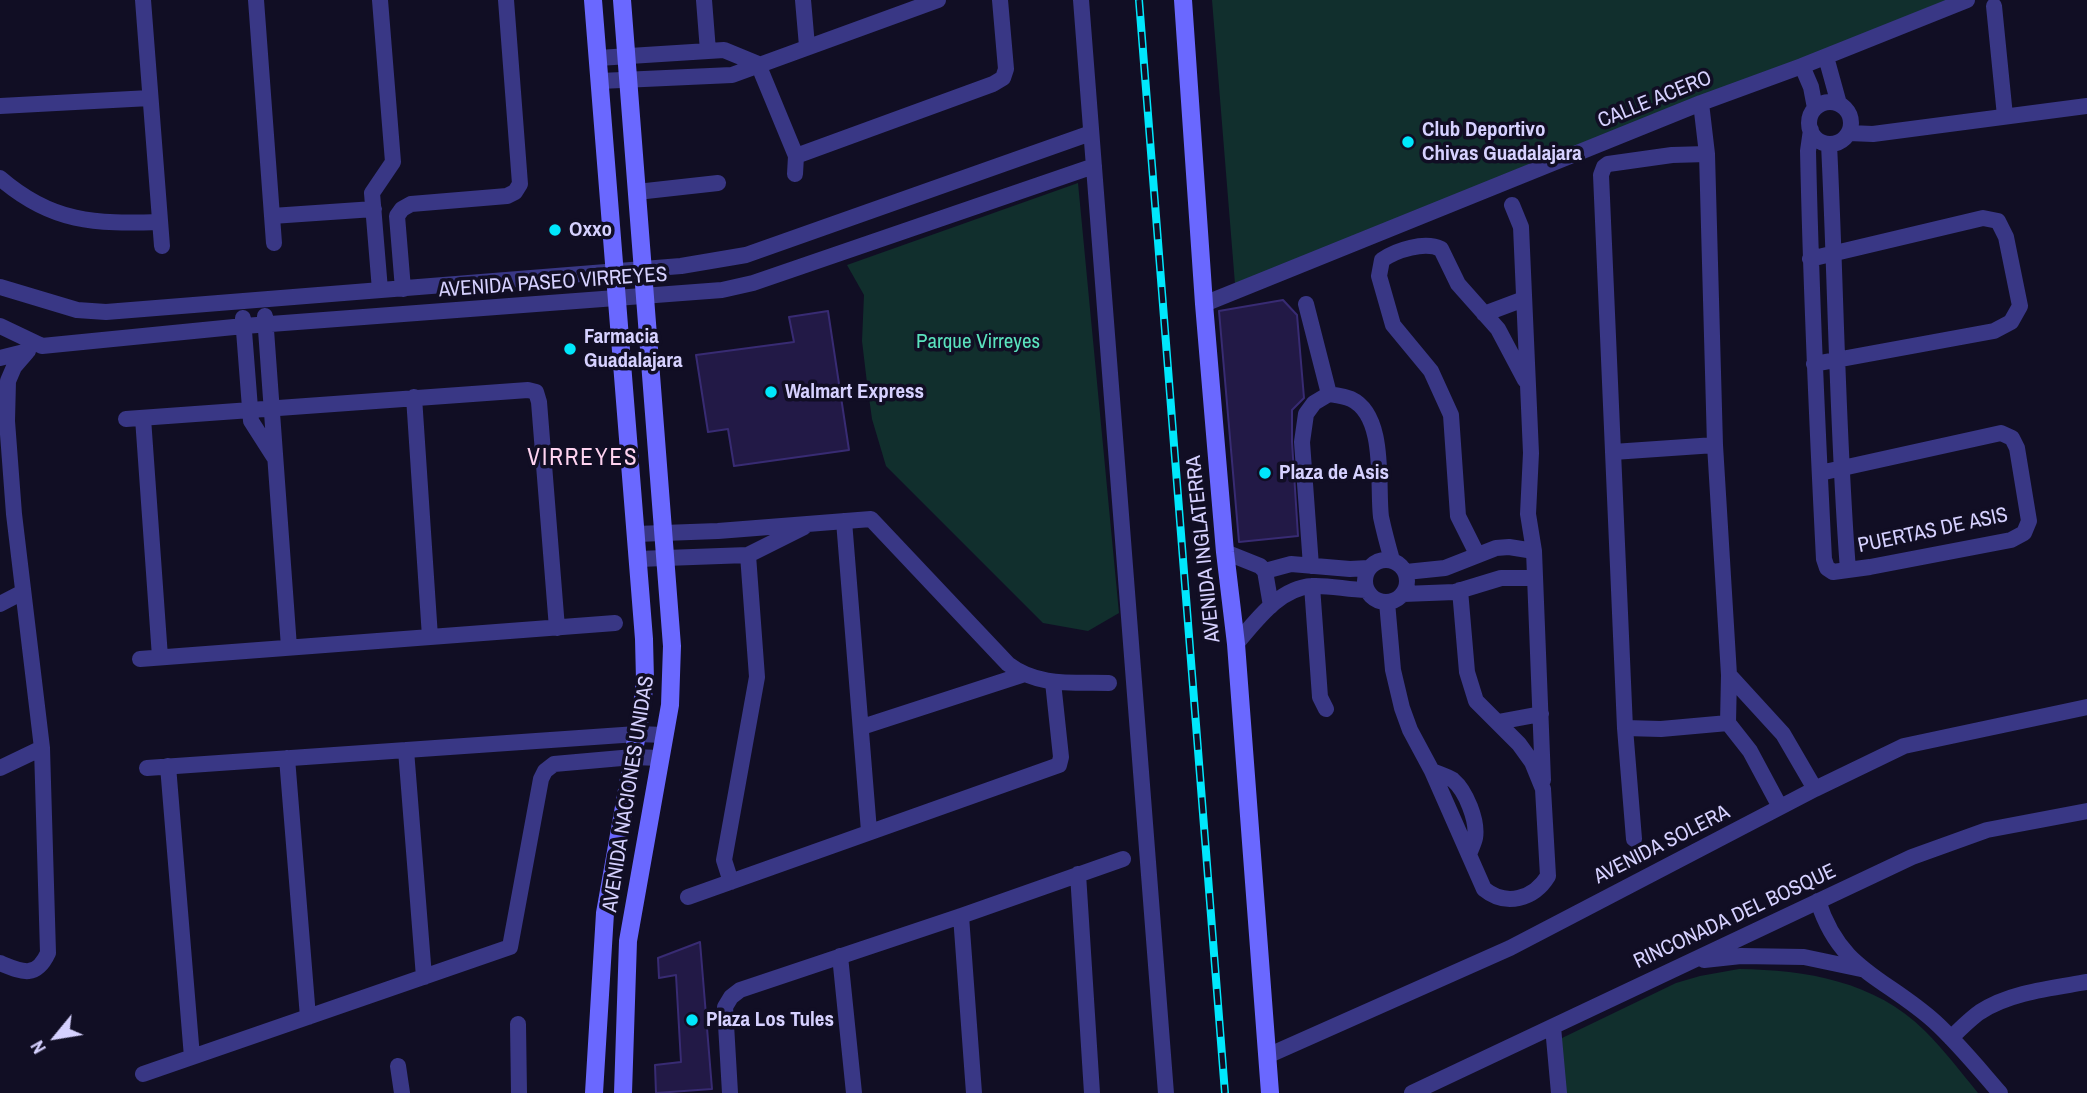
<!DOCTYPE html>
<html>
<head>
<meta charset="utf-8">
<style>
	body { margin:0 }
	#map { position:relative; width:2087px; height:1093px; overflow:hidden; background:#110e24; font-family:"Archivo Narrow",sans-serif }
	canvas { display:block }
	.north { position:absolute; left:21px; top:1002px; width:70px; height:70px; -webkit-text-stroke:5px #110e24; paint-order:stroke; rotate:240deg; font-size:19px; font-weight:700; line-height:28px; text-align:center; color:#d6d1ff }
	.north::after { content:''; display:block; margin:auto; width:24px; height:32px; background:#d6d1ff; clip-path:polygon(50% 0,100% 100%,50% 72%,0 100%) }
</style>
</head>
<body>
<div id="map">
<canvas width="2087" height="1093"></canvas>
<div class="north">N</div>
</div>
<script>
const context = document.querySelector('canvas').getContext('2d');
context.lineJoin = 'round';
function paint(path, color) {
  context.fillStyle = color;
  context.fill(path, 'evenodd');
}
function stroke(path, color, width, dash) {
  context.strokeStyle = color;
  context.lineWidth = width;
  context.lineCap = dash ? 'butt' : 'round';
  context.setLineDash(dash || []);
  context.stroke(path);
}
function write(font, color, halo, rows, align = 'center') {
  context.font = font + ' "Archivo Narrow",sans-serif';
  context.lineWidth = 7;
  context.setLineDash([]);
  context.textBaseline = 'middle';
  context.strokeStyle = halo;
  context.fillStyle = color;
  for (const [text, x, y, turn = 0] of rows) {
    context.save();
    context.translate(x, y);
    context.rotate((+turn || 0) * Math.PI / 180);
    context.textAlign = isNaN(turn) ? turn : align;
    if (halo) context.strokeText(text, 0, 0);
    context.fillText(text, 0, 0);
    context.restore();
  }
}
const green = new Path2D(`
	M 1212,0 L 1949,0 L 1235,284 Z
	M 1078,183 L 1119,613 L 1088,631 L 1043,623 L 886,466 L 872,419 L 867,383 L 862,341 L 864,295 L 847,265 Z
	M 1739,969 C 1806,970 1875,981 1925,1031 C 1944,1050 1961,1072 1978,1093 L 1560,1093 L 1557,1046 L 1562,1038 L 1676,983 L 1700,976 Z`);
const building = new Path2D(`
	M 1283,300 L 1297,315 L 1304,398 L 1292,410 L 1292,442 L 1298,536 L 1239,542 L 1219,311 Z
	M 828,311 L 849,450 L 734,466 L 728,429 L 708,432 L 696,355 L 794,342 L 789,317 Z
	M 700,942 L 712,1089 L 656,1093 L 655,1065 L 681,1062 L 676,975 L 659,978 L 658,958 Z`);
const street = new Path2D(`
	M 143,0 L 162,246
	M 256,0 L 274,243
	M 704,0 L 708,51
	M 803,0 L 807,46
	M 1081,0 L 1166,1093
	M 1994,6 L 2005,116
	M 1826,57 L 1839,104
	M 598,58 L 724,50 L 758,64 L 796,156 L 795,174
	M 1802,66 L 1811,87 L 1815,108
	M 600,81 L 732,75 L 938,0
	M1809 123a21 21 0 1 1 42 0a21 21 0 1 1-42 0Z
	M 1701,103 L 1707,154 L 1715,445 L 1729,675 L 1728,723 L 1750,751 L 1780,807
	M 0,106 L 150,98
	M 1811,130 L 1808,151 C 1811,287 1817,423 1824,559 L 1827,568 L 1833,572 L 1870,567 L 2011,540 L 2024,533 L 2029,521 L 2017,448 L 2012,438 L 2001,433 L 1820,473
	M 1849,133 L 1873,134 L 2087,106
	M 1829,144 C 1836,286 1837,428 1848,570
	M 796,156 L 993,84 L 1003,78 L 1006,69 L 1000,0
	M 0,178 C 52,223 95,224 160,222
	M 637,192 L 718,183
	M 1512,205 L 1521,227 L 1531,453 L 1528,514 L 1534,551 L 1543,780
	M 272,216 L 374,209
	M 1810,259 L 1983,218 L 1998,221 L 2006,237 L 2020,306 L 2011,322 L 1994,331 L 1814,364
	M 0,287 L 77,310 L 106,312 L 681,266 L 746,255 L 1091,133
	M 403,289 L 397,216 L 402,209 L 411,204 L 507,196 L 515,192 L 520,184 L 506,0
	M 380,290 L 372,193 L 393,162 L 380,0
	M 1204,304 L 1701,103 L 1802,66 L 1967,0
	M 1306,304 L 1329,394
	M 1484,314 L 1524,299
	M 265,316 L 289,647
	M 243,318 L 251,421 L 274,457
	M 0,326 L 42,346 L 244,326 L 722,290 L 753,283 L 1094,166
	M 0,358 L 28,351
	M 414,397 L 430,637
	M 143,418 L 160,657
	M 126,419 L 528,390 L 536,392 L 539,402 L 557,628
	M 1613,452 L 1715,445
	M 844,521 L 869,831
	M 636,534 L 718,531 L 871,519 L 1008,664 C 1038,687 1073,682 1109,683
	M 1225,552 L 1260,566 L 1265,571 L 1291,564 L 1350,569 L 1369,568
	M 1477,554 L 1458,516 L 1451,415 L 1431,371 L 1393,325 L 1379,276 L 1382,260 C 1396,250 1425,241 1441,249 L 1458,284 L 1498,329 L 1525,380
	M 638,559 L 748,555 L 804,527
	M1365 581a21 21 0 1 1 42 0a21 21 0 1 1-42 0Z
	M 1311,566 L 1302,442 L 1306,414 L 1314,403 L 1329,394 C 1336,395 1345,396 1351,399 C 1387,416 1377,486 1381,517 C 1384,531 1388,546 1392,560
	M 1265,571 L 1271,606
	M 1406,572 L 1445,568 L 1496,548 L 1509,547 L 1534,551
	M 1312,586 L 1320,697 L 1326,709
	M 1403,594 L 1455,592 L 1501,578 L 1535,578
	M 1387,602 L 1393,670 L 1402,708 L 1410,730 L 1432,771 L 1484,889 C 1506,907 1534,899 1548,876 L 1543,789 L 1532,762 L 1519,744 L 1476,701 L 1467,672 L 1460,590
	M 0,604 L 23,592
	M 1236,644 C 1256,621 1279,588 1312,586 C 1330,585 1348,590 1366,590
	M 140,659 L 615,623
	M 1729,675 L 1783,734 L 1815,789
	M 1498,722 L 1541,714
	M 862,727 L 1022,675
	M 1625,728 L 1661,729 L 1728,723
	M 406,750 L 424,977
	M 287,758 L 308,1017
	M 168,766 L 192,1057
	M 0,768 L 42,748
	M 147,768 L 637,734 L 664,735
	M 1432,771 C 1439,774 1447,776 1453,780 C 1466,791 1478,821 1475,838 C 1474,843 1471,849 1469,854
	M 1634,839 L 1625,728 L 1601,175 L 1604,167 L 1608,164 L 1672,155 L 1707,154
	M 1078,874 L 1092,1093
	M 731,882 L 724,860 L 757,677 L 748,555
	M 688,897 L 1059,765 L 1061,757 L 1053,682
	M 1818,901 C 1840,971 1885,977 1935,1022 C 1958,1043 1979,1069 2000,1093
	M 961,916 L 974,1093
	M 840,956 L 854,1093
	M 1704,960 L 1741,956 L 1804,957 L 1861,969
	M 0,963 C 22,972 36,979 48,953 L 42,748 L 14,514 L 7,421 L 8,381 L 14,367 L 27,352
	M 518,1024 L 519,1093
	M 1553,1027 L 1559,1093
	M 1951,1038 C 1960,1029 1970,1019 1980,1012 C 2010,992 2053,988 2087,982
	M 1267,1056 L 1510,948 L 1815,789 L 1904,746 L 2087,707
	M 398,1066 L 402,1093
	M 143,1074 L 510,947 L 541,779 L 545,771 L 554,764 L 633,757 L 660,758
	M 730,1093 L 725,1007 L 731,997 L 740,990 L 961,916 L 1123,859
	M 1412,1093 L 1912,857 L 1987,830 L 2087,811`);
const secondary = new Path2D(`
	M 593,0 L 644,639 L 645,680 L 642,706 L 605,913 L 594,1093
	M 622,0 L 672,646 L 670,705 L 628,941 L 623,1093
	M 1183,0 L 1204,304 L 1225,552 L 1236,644 L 1270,1093`);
const rail = new Path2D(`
	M 1139,0 L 1225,1093`);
const markers = [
	[1408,142,7,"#00e7fc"],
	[555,230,7,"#00e7fc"],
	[570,349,7,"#00e7fc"],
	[771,392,7,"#00e7fc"],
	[1265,473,7,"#00e7fc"],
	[692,1020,7,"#00e7fc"]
];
const streetNames = [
	["CALLE ACERO",1655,100,-22],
	["AVENIDA PASEO VIRREYES",553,283,-4],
	["PUERTAS DE ASIS",1933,531,-12],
	["AVENIDA INGLATERRA",1204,549,-96],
	["AVENIDA NACIONES UNIDAS",629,794,-81],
	["AVENIDA SOLERA",1662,845,-27],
	["RINCONADA DEL BOSQUE",1735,917,-25]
];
const poiNames = [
	["Club Deportivo",1422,130],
	["Chivas Guadalajara",1422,154],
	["Oxxo",569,230],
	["Farmacia",584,337],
	["Guadalajara",584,361],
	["Walmart Express",785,392],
	["Plaza de Asis",1279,473],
	["Plaza Los Tules",706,1020]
];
const parkNames = [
	["Parque Virreyes",978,342]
];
const neighbourhoodNames = [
	["VIRREYES",583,459]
];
paint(green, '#112f2d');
paint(building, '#221946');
stroke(building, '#382b73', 2);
stroke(street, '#393785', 16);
stroke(secondary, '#6a68ff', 18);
stroke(rail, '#00e7fc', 8);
stroke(rail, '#110e24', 5, [16]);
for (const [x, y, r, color] of markers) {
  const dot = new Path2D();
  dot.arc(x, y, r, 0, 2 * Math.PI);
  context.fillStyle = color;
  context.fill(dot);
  stroke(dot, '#110e24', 2.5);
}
write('21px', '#d6d1ff', '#110e24', streetNames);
write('bold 21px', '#d6d1ff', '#110e24', poiNames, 'left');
write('21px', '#5ae3be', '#110e24', parkNames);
context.letterSpacing = '2px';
write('23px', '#ffd3f0', '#110e24', neighbourhoodNames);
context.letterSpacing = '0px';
</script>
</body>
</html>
